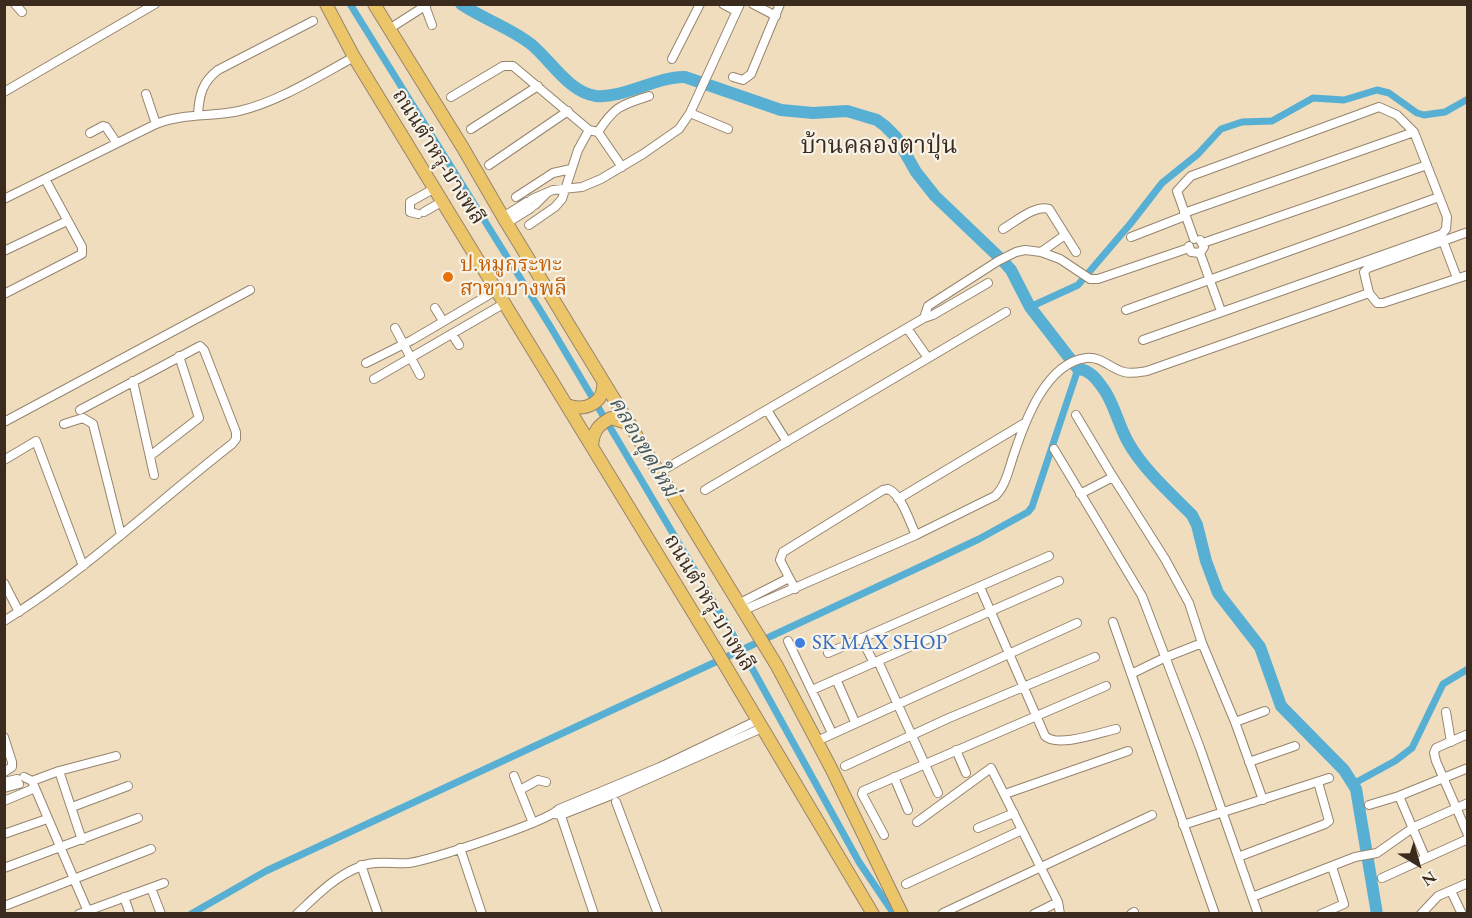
<!DOCTYPE html>
<html>
<head>
<meta charset="utf-8">
<style>
	body { margin:0 }
	#map { position:relative; width:1472px; height:918px; overflow:hidden; background:#f0ddbd; font-family:"EB Garamond",serif }
	canvas { display:block }
	.frame { position:absolute; inset:0; border:6px solid #3b2a1e; pointer-events:none }
	.north { position:absolute; left:1388px; top:834px; width:60px; height:60px; -webkit-text-stroke:4px #f7f3e8; paint-order:stroke; rotate:143deg; font-size:16px; font-weight:700; line-height:24px; text-align:center; color:#3b2a1e }
	.north::after { content:''; display:block; margin:auto; width:21px; height:27px; background:#3b2a1e; clip-path:polygon(50% 0,100% 100%,50% 72%,0 100%) }
</style>
</head>
<body>
<div id="map">
<canvas width="1472" height="918"></canvas>
<div class="frame"></div>
<div class="north">N</div>
</div>
<script>
const context = document.querySelector('canvas').getContext('2d');
context.lineJoin = 'round';
function stroke(path, color, width, dash) {
  context.strokeStyle = color;
  context.lineWidth = width;
  context.lineCap = dash ? 'butt' : 'round';
  context.setLineDash(dash || []);
  context.stroke(path);
}
function write(font, color, halo, rows, align = 'center') {
  context.font = font + ' "EB Garamond","Noto Serif Thai",serif';
  context.lineWidth = 4.5;
  context.setLineDash([]);
  context.textBaseline = 'middle';
  context.strokeStyle = halo;
  context.fillStyle = color;
  for (const [text, x, y, turn = 0] of rows) {
    context.save();
    context.translate(x, y);
    context.rotate((+turn || 0) * Math.PI / 180);
    context.textAlign = isNaN(turn) ? turn : align;
    if (halo) context.strokeText(text, 0, 0);
    context.fillText(text, 0, 0);
    context.restore();
  }
}
const canal = new Path2D(`
	M 350,4 L 550,326 L 742,650 L 859,862 L 894,914
	M 1030,307 L 1078,285 L 1131,223 L 1162,183 L 1198,154 L 1221,129 L 1242,122 L 1272,121 L 1313,98 L 1344,100 L 1377,90 L 1389,93 L 1417,113 L 1424,115 L 1445,112 L 1468,99
	M 1353,784 L 1395,761 L 1412,748 L 1443,684 L 1468,669
	M 191,914 L 266,871 L 922,566 L 979,539 L 1028,512 L 1032,507 L 1078,369`);
const river = new Path2D(`
	M 461,4 C 483,19 513,29 532,45 C 552,62 569,92 596,96 C 622,99 658,76 685,77 L 781,110 L 813,113 L 847,111 L 877,120 L 885,126 L 896,137 L 916,172 L 935,196 L 1003,261 L 1011,270 L 1030,307 L 1078,369 C 1091,370 1098,381 1105,391 C 1115,407 1119,426 1128,442 C 1143,469 1170,493 1192,515 L 1197,525 L 1206,561 L 1218,593 L 1260,647 L 1281,706 L 1344,770 L 1356,789 L 1377,914`);
const street = new Path2D(`
	M 15,4 L 22,12
	M 427,4 L 425,6 L 432,25
	M 723,4 L 736,11
	M 753,4 L 776,16
	M 389,29 L 425,6
	M 672,59 L 700,4
	M 733,77 L 743,80 L 751,74 L 780,4
	M 4,92 L 155,4
	M 146,94 L 156,124
	M 451,97 L 503,66 L 513,66 L 589,130 L 598,132 C 615,106 621,105 649,96
	M 690,113 L 728,129
	M 198,115 C 199,96 202,82 218,70 L 313,21
	M 471,129 L 538,86
	M 598,132 L 622,167
	M 90,133 L 103,126 L 106,127 L 116,142
	M 489,165 L 568,111
	M 516,197 L 553,173 L 571,169
	M 4,199 L 156,124 C 183,113 212,117 239,111 C 278,102 319,76 354,57
	M 532,199 L 553,190 L 582,187 L 601,179 L 643,154 L 679,129 L 690,113 L 740,4
	M 535,205 L 546,194
	M 424,212 L 443,201
	M 1184,213 L 1414,132
	M 418,214 L 410,212 L 410,202 L 435,188
	M 503,217 L 527,202
	M 507,223 L 531,208
	M 529,225 L 555,207 L 562,199 L 578,150 L 589,130
	M 1003,229 C 1015,222 1036,204 1049,209 L 1076,252
	M 1468,232 L 1368,268 L 1364,272 L 1369,293 L 1377,303 L 1383,303 L 1468,275
	M 1131,237 L 1185,216
	M 1200,240 L 1204,247 L 1200,253 L 1221,311
	M 1443,241 L 1457,278
	M 1203,243 L 1427,165
	M 1189,246 L 1191,252 L 1200,253
	M 4,251 L 67,221
	M 1041,252 L 1065,235
	M 4,294 L 82,254 L 82,247 L 45,179
	M 435,308 L 443,321
	M 1126,310 L 1439,197
	M 924,318 L 933,315 L 988,283
	M 395,328 L 420,375
	M 907,328 L 928,358
	M 452,334 L 459,345
	M 1143,340 L 1442,234 L 1446,229 L 1447,217 L 1414,132 L 1397,115 L 1379,107 L 1191,176 L 1177,191 L 1194,239
	M 366,363 L 412,340 L 497,290
	M 374,379 L 505,303
	M 133,381 L 154,475
	M 767,410 L 787,442
	M 1076,415 L 1113,477 L 1165,559 L 1189,603 L 1202,643 L 1235,722 L 1263,800
	M 4,422 L 250,290
	M 64,424 L 83,418 L 93,424 L 121,535
	M 1054,449 L 1142,596 L 1200,748 L 1258,914
	M 150,456 L 199,418 L 179,356
	M 4,460 L 36,441 L 83,566
	M 660,472 L 924,318 L 928,306 L 998,261 L 1016,252 L 1025,250 L 1041,252 L 1060,259 L 1090,279 L 1098,279 L 1189,248
	M 705,490 L 1006,312
	M 1080,494 L 1113,477
	M 898,499 L 1023,424
	M 4,583 L 19,612
	M 980,587 L 1045,736 C 1057,748 1099,733 1116,729
	M 795,589 L 780,560 L 783,552 L 883,490 L 888,489 C 902,495 909,521 916,535
	M 740,603 L 789,578
	M 744,610 L 916,535 L 995,496 C 1006,486 1009,468 1014,454 C 1025,421 1046,363 1086,358 C 1101,356 1111,369 1124,372 C 1132,374 1140,372 1147,371 L 1369,293
	M 4,621 C 87,570 156,503 232,444 L 236,439 L 236,432 L 204,350 L 200,346 L 80,410
	M 1113,622 L 1215,914
	M 861,638 L 874,663
	M 788,641 L 832,733
	M 828,653 L 1049,556
	M 878,661 L 938,793
	M 1131,674 L 1164,658 L 1202,643
	M 836,679 L 855,722
	M 812,690 L 1059,581
	M 1446,712 L 1451,742
	M 1235,722 L 1265,711
	M 1468,734 L 1436,748 L 1434,753 L 1436,761 L 1468,835
	M 4,737 L 12,762 L 12,767 L 4,772
	M 817,741 L 1077,623
	M 956,750 L 966,773
	M 1249,762 L 1295,746
	M 845,766 L 949,718 L 1095,657
	M 59,771 L 82,840
	M 514,776 L 533,823
	M 24,777 L 32,781 L 89,914
	M 894,777 L 908,810
	M 32,781 L 59,771 L 116,756
	M 4,782 L 17,779
	M 4,788 L 19,784
	M 520,790 L 538,780 L 546,782
	M 1005,794 L 1128,751
	M 1399,796 L 1425,857
	M 4,801 L 35,788
	M 616,802 L 658,914
	M 1369,805 L 1399,796 L 1468,768
	M 72,807 L 128,786
	M 559,810 L 594,914
	M 554,814 L 561,815 L 614,794 L 762,728
	M 917,822 L 991,768 L 1058,902 L 1060,914
	M 1183,825 L 1329,778
	M 978,828 L 1014,813
	M 4,834 L 47,819
	M 884,835 L 862,794 L 863,791 L 1106,686
	M 460,848 L 482,914
	M 1238,857 L 1325,824 L 1329,821 L 1318,782
	M 361,865 L 378,914
	M 4,868 L 138,818
	M 1382,878 L 1468,839
	M 906,884 L 1022,830
	M 151,888 L 161,914
	M 1451,891 L 1462,914
	M 124,897 L 130,914
	M 1252,897 L 1355,857 L 1377,853 L 1414,827 L 1468,803
	M 7,905 L 151,849
	M 943,913 L 1152,815
	M 79,914 L 164,883
	M 297,914 C 316,896 334,877 359,867 C 374,860 393,864 409,863 C 430,860 547,822 559,809 L 660,767 L 758,720
	M 1034,914 L 1058,902
	M 1131,914 L 1134,912
	M 1321,914 L 1344,904 L 1332,867
	M 1421,914 L 1438,896 L 1468,883`);
const primary = new Path2D(`
	M 326,4 L 354,57 L 716,650 L 873,914
	M 374,4 L 463,148 L 503,217 L 777,666 L 831,768 L 902,914
	M 567,405 C 585,412 606,403 603,381
	M 592,447 C 593,431 598,425 611,418 L 630,424`);
const markers = [
	[448,277,6,"#e8710a"],
	[800,643,6,"#3f7fe0"]
];
const streetNames = [
	["ถนนตำหรุ-บางพลี",438,157,58],
	["ถนนตำหรุ-บางพลี",709,603,59]
];
const foodNames = [
	["ป.หมูกระทะ",460,265],
	["สาขาบางพลี",460,289]
];
const shopNames = [
	["SK MAX SHOP",812,643]
];
const waterNames = [
	["คลองขุดใหม่",643,447,59]
];
const quarterNames = [
	["บ้านคลองตาปุ่น",879,146]
];
stroke(canal, '#57afd4', 7);
stroke(river, '#57afd4', 12);
stroke(street, '#96846e', 10);
stroke(primary, '#96846e', 14);
stroke(street, '#fff', 8);
stroke(primary, '#edc569', 12);
for (const [x, y, r, color] of markers) {
  const dot = new Path2D();
  dot.arc(x, y, r, 0, 2 * Math.PI);
  context.fillStyle = color;
  context.fill(dot);
  stroke(dot, '#f7f3e8', 2);
}
write('21px', '#3b2a1e', '#f7f3e8', streetNames);
write('21px', '#c56008', '#f7f3e8', foodNames, 'left');
write('21px', '#366cbe', '#f7f3e8', shopNames, 'left');
write('italic 22px', '#45595e', '#f7f3e8', waterNames);
write('24px', '#3b2a1e', '#f7f3e8', quarterNames);
</script>
</body>
</html>
